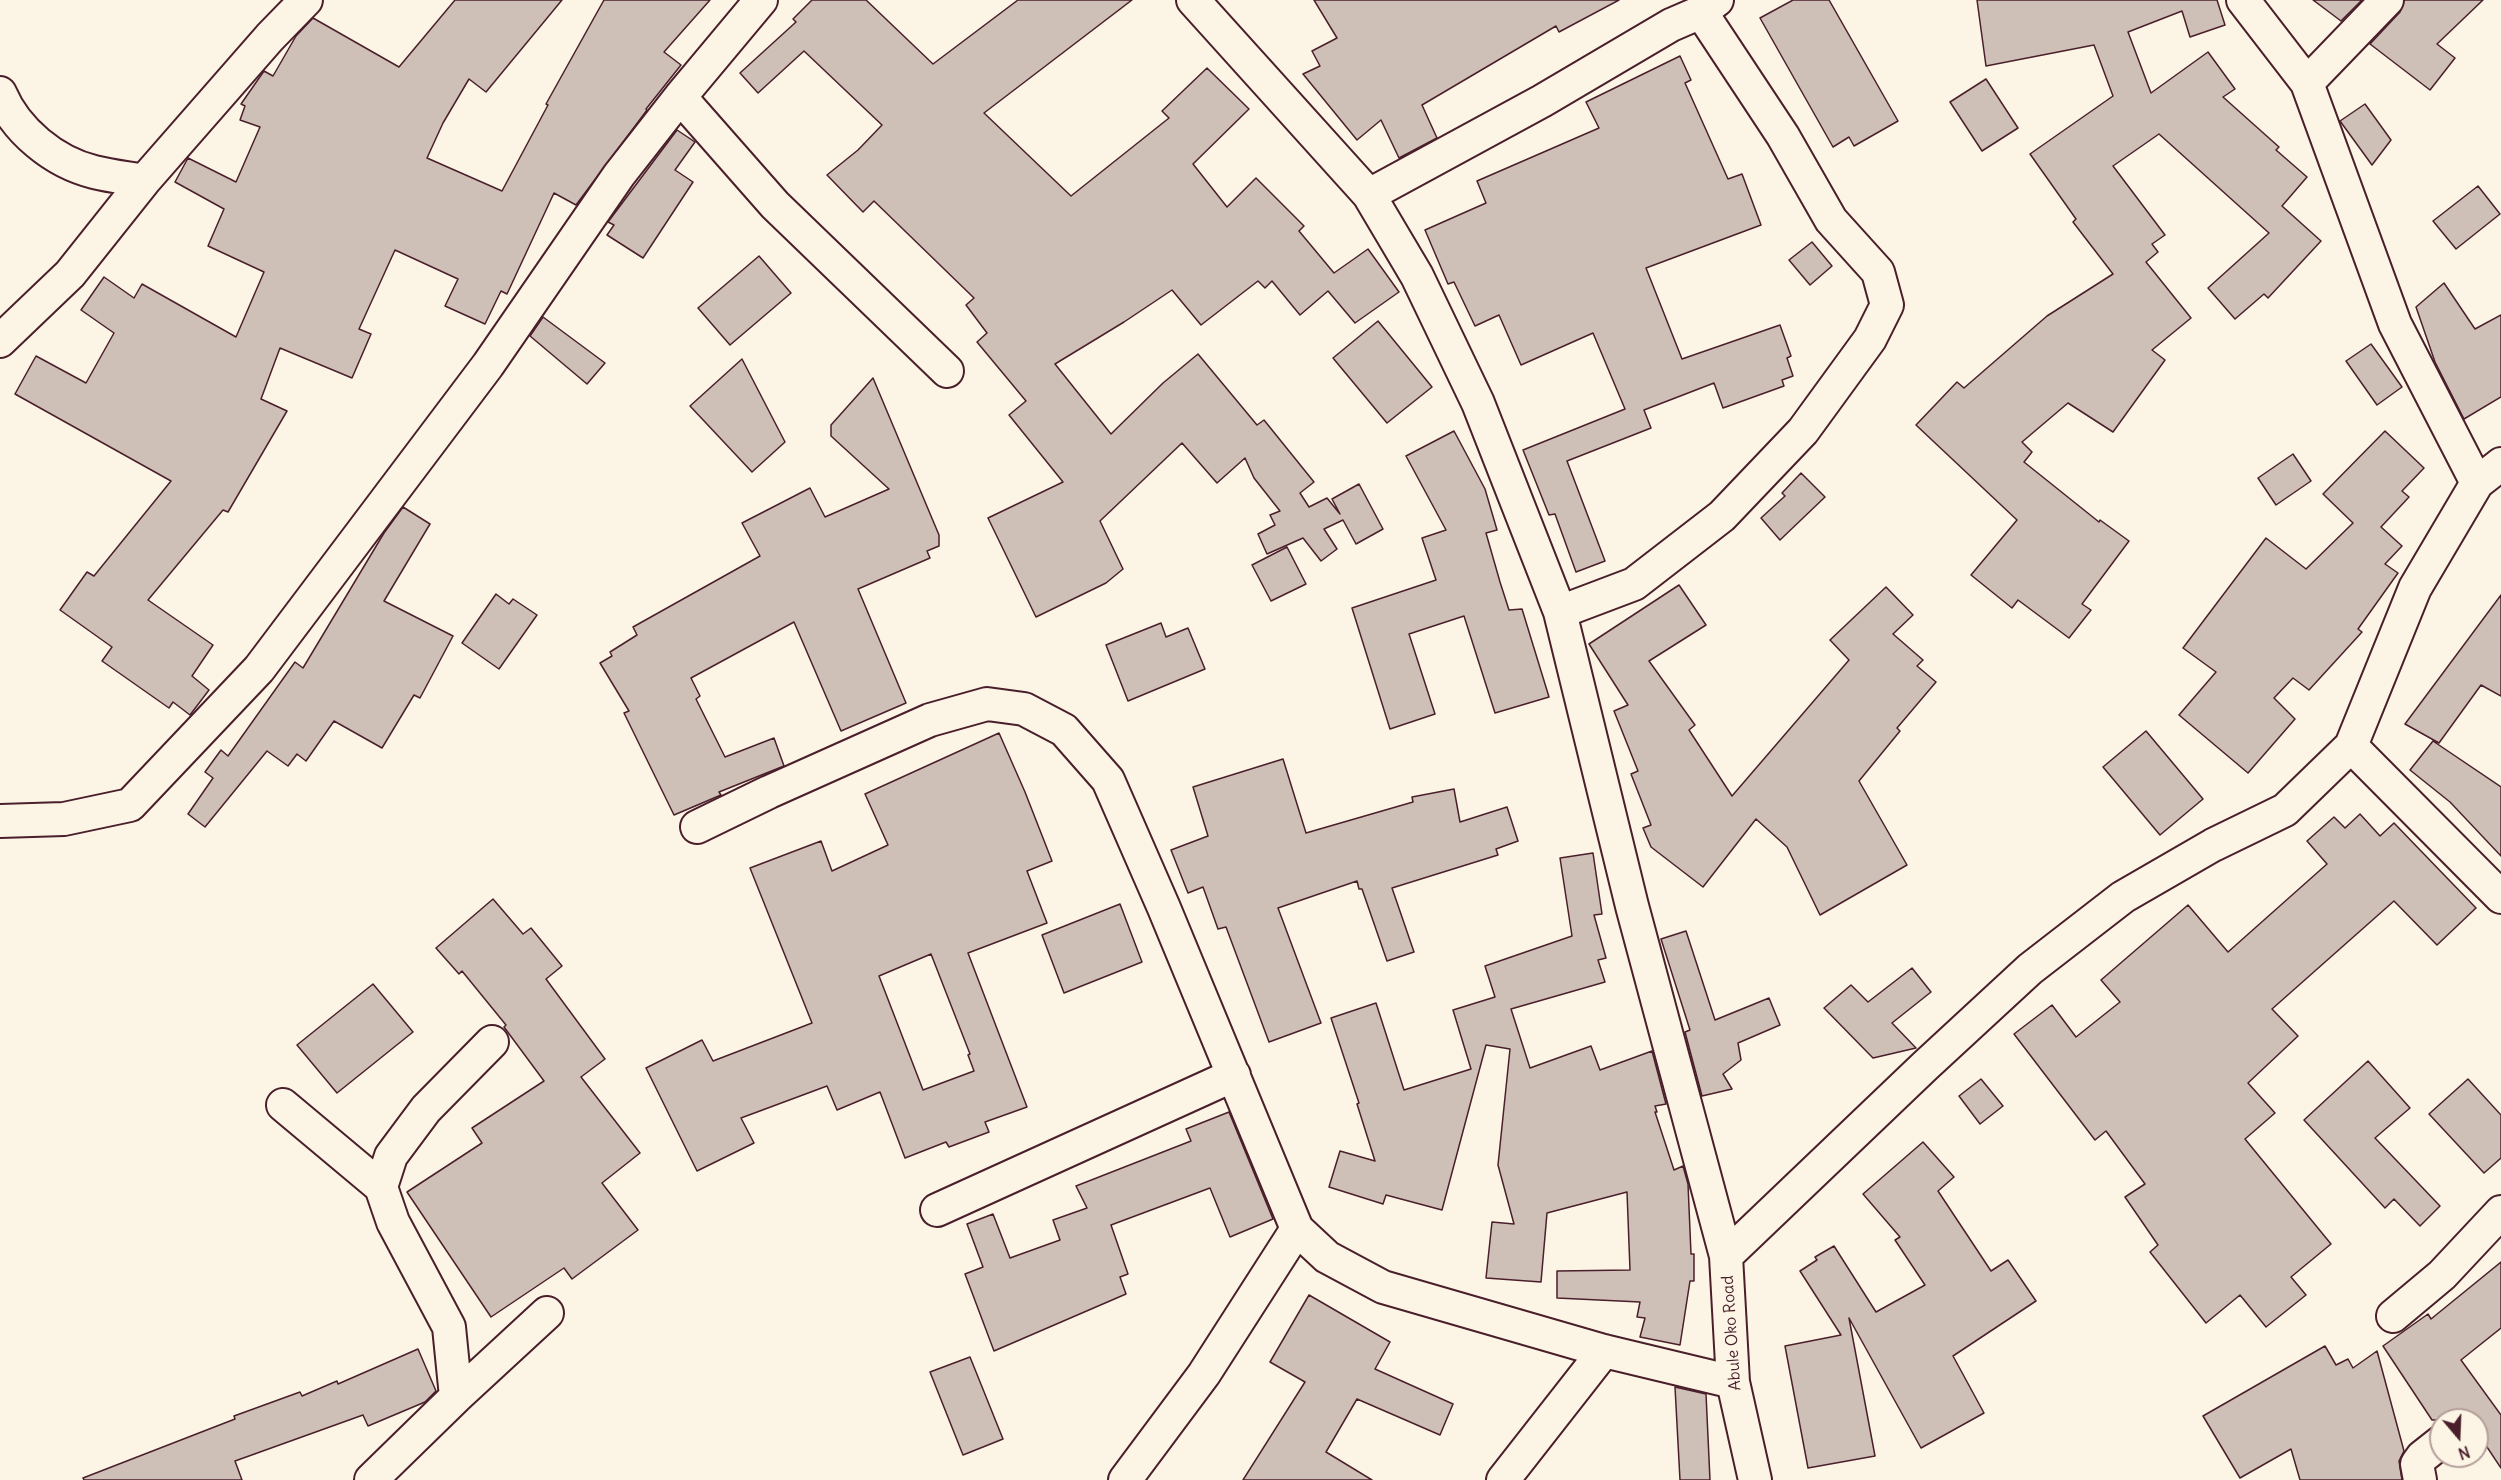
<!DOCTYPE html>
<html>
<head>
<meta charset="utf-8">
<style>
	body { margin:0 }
	#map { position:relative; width:2501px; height:1480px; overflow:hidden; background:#fcf5e5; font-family:Delius,sans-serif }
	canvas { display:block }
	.north { position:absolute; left:2429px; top:1408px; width:60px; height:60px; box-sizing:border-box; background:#fcf5e5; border:2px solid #b59f9b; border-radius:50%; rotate:161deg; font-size:16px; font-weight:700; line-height:24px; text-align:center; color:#4a1f2b }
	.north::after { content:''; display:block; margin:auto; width:21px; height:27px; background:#4a1f2b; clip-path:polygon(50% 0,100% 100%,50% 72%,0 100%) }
</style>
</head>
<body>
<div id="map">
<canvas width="2501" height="1480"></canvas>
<div class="north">N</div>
</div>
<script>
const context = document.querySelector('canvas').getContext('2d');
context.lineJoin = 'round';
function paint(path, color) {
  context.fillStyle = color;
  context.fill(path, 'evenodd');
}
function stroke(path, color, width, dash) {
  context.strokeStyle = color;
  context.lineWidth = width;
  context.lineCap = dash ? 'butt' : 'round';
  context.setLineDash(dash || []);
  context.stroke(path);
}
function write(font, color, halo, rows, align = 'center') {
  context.font = font + ' Delius,sans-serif';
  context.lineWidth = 6;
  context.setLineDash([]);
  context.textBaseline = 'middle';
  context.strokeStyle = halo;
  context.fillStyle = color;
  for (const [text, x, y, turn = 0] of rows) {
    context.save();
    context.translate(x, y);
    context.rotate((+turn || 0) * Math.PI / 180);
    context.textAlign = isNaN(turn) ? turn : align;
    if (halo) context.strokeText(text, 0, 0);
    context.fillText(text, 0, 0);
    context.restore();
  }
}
const building = new Path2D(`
	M 455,0 L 562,0 L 486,92 L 469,79 L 443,123 L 427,158 L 502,191 L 548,105 L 546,104 L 604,0 L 710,0 L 664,52 L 681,65 L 646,109 L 647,110 L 576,205 L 554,193 L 507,294 L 501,291 L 485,324 L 445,306 L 458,279 L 395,250 L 359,329 L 371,334 L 352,378 L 280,348 L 261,399 L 287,411 L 228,512 L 223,510 L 148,600 L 213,645 L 192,676 L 209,690 L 190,715 L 173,702 L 169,708 L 102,661 L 112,647 L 60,610 L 87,572 L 94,576 L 171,481 L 15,394 L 36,356 L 86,383 L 114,333 L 81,310 L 104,277 L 134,298 L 142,284 L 236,337 L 264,272 L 208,246 L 224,209 L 175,182 L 188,158 L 236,182 L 260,127 L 240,120 L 245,106 L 241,104 L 264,71 L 273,76 L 296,36 L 313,18 L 399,67 Z
	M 812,0 L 866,0 L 933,64 L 1018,0 L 1132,0 L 984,113 L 1071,196 L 1169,118 L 1162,111 L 1207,68 L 1249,109 L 1193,164 L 1227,207 L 1256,178 L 1304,226 L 1299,231 L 1334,273 L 1368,249 L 1399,292 L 1355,323 L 1328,291 L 1300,315 L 1272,281 L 1265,288 L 1258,281 L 1201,325 L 1172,290 L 1124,322 L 1055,364 L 1111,434 L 1163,383 L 1198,354 L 1257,425 L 1264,420 L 1314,482 L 1300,493 L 1309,507 L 1327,498 L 1340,514 L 1332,499 L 1359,484 L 1383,529 L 1356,544 L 1343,520 L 1324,529 L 1337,549 L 1321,561 L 1303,538 L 1267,554 L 1258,534 L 1275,525 L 1270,515 L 1280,511 L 1254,478 L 1245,458 L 1217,483 L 1182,443 L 1100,521 L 1123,569 L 1106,583 L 1036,617 L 988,518 L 1063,482 L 1009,415 L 1026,401 L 977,342 L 987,333 L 966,305 L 974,298 L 874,201 L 863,212 L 827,175 L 858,150 L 882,125 L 804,51 L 758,93 L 740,73 L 796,22 L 793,19 Z
	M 1314,0 L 1619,0 L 1559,32 L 1556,26 L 1422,105 L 1437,138 L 1399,158 L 1381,120 L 1357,140 L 1303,74 L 1320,66 L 1312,51 L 1337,38 Z
	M 1793,0 L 1829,0 L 1898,121 L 1854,146 L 1849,137 L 1833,147 L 1760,18 Z
	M 1977,0 L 2217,0 L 2225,25 L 2190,37 L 2182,11 L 2128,32 L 2151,93 L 2208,52 L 2235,89 L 2223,97 L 2279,147 L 2276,150 L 2307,177 L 2282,206 L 2321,241 L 2268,298 L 2264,294 L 2235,319 L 2208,288 L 2269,233 L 2159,134 L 2113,166 L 2165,235 L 2152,244 L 2158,252 L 2146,262 L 2191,318 L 2152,350 L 2165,360 L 2113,432 L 2068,403 L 2022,442 L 2032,452 L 2024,462 L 2099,522 L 2100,520 L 2129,541 L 2082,604 L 2091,610 L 2069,638 L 2018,600 L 2012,608 L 1971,575 L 2017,520 L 1916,425 L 1957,382 L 1964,388 L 2047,316 L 2113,274 L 2073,222 L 2076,219 L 2030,154 L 2113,96 L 2094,45 L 1986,66 Z
	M 2313,0 L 2362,0 L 2341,21 Z
	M 2404,0 L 2483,0 L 2437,44 L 2455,58 L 2430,90 L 2370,44 L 2400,12 Z
	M 1680,56 L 1691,80 L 1685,83 L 1728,179 L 1742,174 L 1761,225 L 1646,268 L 1682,359 L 1780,325 L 1791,356 L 1787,358 L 1793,376 L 1782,380 L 1784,386 L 1723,408 L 1714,383 L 1644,410 L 1651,428 L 1567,461 L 1605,561 L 1576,572 L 1555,514 L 1549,515 L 1523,450 L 1625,409 L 1593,333 L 1521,365 L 1499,315 L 1475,326 L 1454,282 L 1448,284 L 1425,230 L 1486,203 L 1477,181 L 1599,128 L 1586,102 Z
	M 1986,79 L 2018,128 L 1982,151 L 1950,102 Z
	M 2365,104 L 2391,140 L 2372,165 L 2340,121 Z
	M 677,130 L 695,142 L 675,170 L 693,182 L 643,258 L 607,235 L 614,225 L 608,222 Z
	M 2478,186 L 2500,214 L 2456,249 L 2433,221 Z
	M 1812,242 L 1832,266 L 1810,285 L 1789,260 Z
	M 759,256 L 791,293 L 730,345 L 698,308 Z
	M 2444,283 L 2475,329 L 2501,315 L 2501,397 L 2464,419 L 2435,362 L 2416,307 Z
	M 543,317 L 605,363 L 587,384 L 530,336 Z
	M 1378,321 L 1432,387 L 1387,423 L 1333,358 Z
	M 2371,344 L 2402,387 L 2377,405 L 2346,361 Z
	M 742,359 L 785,442 L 752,472 L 690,406 Z
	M 873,378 L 939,535 L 939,546 L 927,551 L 930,558 L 858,589 L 906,703 L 841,731 L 794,622 L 691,678 L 700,696 L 696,699 L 725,757 L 774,738 L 784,766 L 719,792 L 721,795 L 674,815 L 624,713 L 629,711 L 600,663 L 612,656 L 610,652 L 637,635 L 633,627 L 760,556 L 742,523 L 810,488 L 825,517 L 889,489 L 831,436 L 831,425 Z
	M 1454,431 L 1485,489 L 1497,530 L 1486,533 L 1500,582 L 1509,610 L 1522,609 L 1549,697 L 1495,713 L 1464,616 L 1409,634 L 1435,714 L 1390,729 L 1352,608 L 1436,580 L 1422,538 L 1446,530 L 1406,456 Z
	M 2385,431 L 2424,468 L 2402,491 L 2409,497 L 2381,527 L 2402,546 L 2385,564 L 2398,573 L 2358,629 L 2362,632 L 2309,690 L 2293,678 L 2274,698 L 2295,719 L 2248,773 L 2179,715 L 2216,672 L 2183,648 L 2266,538 L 2306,569 L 2353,523 L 2323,494 Z
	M 2293,454 L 2311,481 L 2276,505 L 2258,478 Z
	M 1801,473 L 1825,497 L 1780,540 L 1761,518 L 1785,496 L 1782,493 Z
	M 403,507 L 430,524 L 384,601 L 453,636 L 420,698 L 414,695 L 382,748 L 334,721 L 306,761 L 297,754 L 288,766 L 267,751 L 205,827 L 188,814 L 213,778 L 205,772 L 221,750 L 228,756 L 295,662 L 303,668 L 384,533 Z
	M 1287,547 L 1306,584 L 1271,601 L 1252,565 Z
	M 1679,585 L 1706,625 L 1649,661 L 1695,725 L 1689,730 L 1732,796 L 1849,660 L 1830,640 L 1886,587 L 1913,615 L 1893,634 L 1923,660 L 1917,666 L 1936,682 L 1897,728 L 1900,731 L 1859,781 L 1907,865 L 1820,915 L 1787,847 L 1756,819 L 1703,887 L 1651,847 L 1643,828 L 1651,825 L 1631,774 L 1638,771 L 1614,711 L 1628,705 L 1589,644 Z
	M 496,594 L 509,604 L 513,599 L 537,615 L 499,669 L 462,643 Z
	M 2501,595 L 2501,696 L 2481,685 L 2439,743 L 2405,724 Z
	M 1161,623 L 1166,637 L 1188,628 L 1205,669 L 1128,701 L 1106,645 Z
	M 2146,731 L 2203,799 L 2160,835 L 2103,767 Z
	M 999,733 L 1025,792 L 1052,861 L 1027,871 L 1047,923 L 968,953 L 1027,1107 L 985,1122 L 989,1132 L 949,1147 L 946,1142 L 905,1158 L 880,1092 L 837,1110 L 827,1086 L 741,1118 L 754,1143 L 697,1171 L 646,1068 L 702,1040 L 713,1061 L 812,1023 L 750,868 L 821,841 L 832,871 L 888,845 L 865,794 ZM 931,954 L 970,1054 L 968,1055 L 974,1071 L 923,1090 L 879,976 Z
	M 2433,741 L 2501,787 L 2501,856 L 2450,802 L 2410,770 Z
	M 1283,759 L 1306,833 L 1413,802 L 1412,797 L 1454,789 L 1460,822 L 1507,807 L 1518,841 L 1496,849 L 1498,855 L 1392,888 L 1414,952 L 1387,961 L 1362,889 L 1359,889 L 1357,881 L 1278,908 L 1321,1023 L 1269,1042 L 1226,927 L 1218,929 L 1203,887 L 1188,893 L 1171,850 L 1208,836 L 1193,787 Z
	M 2360,814 L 2380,836 L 2394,823 L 2476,908 L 2437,945 L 2394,901 L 2272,1009 L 2298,1036 L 2248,1083 L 2275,1113 L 2245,1139 L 2331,1244 L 2291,1277 L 2306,1295 L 2266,1327 L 2240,1295 L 2206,1323 L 2150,1252 L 2158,1245 L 2125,1197 L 2145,1184 L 2106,1131 L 2095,1140 L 2014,1034 L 2052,1005 L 2076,1037 L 2120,1002 L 2101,980 L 2188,905 L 2228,952 L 2327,864 L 2307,841 L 2334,817 L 2345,828 Z
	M 1593,853 L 1602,914 L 1594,915 L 1606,958 L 1598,960 L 1605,982 L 1511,1009 L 1530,1068 L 1591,1046 L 1600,1070 L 1652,1051 L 1666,1104 L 1655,1106 L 1657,1112 L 1655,1112 L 1674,1170 L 1683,1166 L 1688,1184 L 1691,1254 L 1694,1254 L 1694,1281 L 1690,1281 L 1680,1345 L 1640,1337 L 1645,1318 L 1637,1317 L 1640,1302 L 1557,1298 L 1557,1271 L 1630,1270 L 1627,1192 L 1547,1213 L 1541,1282 L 1486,1278 L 1492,1222 L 1514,1224 L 1498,1165 L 1510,1049 L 1486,1045 L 1442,1210 L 1386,1195 L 1383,1204 L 1329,1187 L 1340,1151 L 1375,1161 L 1357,1104 L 1359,1103 L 1331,1018 L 1376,1003 L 1404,1090 L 1471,1069 L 1453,1010 L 1495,997 L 1485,966 L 1572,936 L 1560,858 Z
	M 493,899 L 523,934 L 531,928 L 562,966 L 546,979 L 605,1059 L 581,1077 L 640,1153 L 602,1183 L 638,1230 L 572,1279 L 564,1268 L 491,1317 L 407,1192 L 482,1143 L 472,1128 L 544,1081 L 504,1027 L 506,1025 L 462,971 L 459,974 L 436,948 Z
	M 1120,904 L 1142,962 L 1064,993 L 1042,935 Z
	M 1686,931 L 1715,1020 L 1769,998 L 1780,1025 L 1738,1043 L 1741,1060 L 1723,1074 L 1732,1089 L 1702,1096 L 1685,1032 L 1690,1030 L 1661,939 Z
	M 1912,968 L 1931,992 L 1892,1023 L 1916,1048 L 1873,1058 L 1824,1008 L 1851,985 L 1868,1002 Z
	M 373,984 L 413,1032 L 337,1093 L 297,1045 Z
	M 2368,1061 L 2410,1108 L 2375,1138 L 2440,1206 L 2420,1226 L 2394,1199 L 2385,1208 L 2304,1120 Z
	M 1981,1079 L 2003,1106 L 1980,1124 L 1959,1096 Z
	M 2468,1079 L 2501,1115 L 2501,1158 L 2484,1173 L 2429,1114 Z
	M 1229,1112 L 1273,1219 L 1230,1237 L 1210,1188 L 1111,1225 L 1128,1274 L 1120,1277 L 1126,1294 L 994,1351 L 965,1274 L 983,1267 L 967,1224 L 993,1214 L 1010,1258 L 1060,1240 L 1053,1220 L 1087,1208 L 1076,1186 L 1191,1141 L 1186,1129 Z
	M 1923,1142 L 1954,1177 L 1938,1191 L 1991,1271 L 2008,1260 L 2036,1301 L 1953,1356 L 1984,1413 L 1921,1448 L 1849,1318 L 1875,1456 L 1808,1468 L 1785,1346 L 1841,1335 L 1800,1271 L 1817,1260 L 1815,1257 L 1834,1246 L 1876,1312 L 1925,1285 L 1895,1240 L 1900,1237 L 1863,1194 Z
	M 2501,1262 L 2501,1328 L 2461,1360 L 2501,1415 L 2501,1468 L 2477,1432 L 2477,1420 L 2432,1420 L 2383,1346 L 2428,1314 L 2431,1319 Z
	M 1309,1295 L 1390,1342 L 1375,1369 L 1453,1404 L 1440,1435 L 1357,1399 L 1326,1452 L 1372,1480 L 1243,1480 L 1305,1382 L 1270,1362 Z
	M 2325,1346 L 2336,1365 L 2348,1359 L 2353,1368 L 2377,1351 L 2404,1451 L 2399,1461 L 2402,1480 L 2300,1480 L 2291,1449 L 2240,1478 L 2203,1416 Z
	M 418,1349 L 436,1391 L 425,1402 L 368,1426 L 363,1415 L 235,1461 L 242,1480 L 84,1480 L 83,1478 L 235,1419 L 234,1416 L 300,1392 L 302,1396 L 337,1381 L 338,1384 Z
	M 970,1357 L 1003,1439 L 963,1455 L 930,1372 Z
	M 1675,1387 L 1706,1394 L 1710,1480 L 1680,1480 Z`);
const minor = new Path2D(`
	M 1193,0 L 1369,195 L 1417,276 L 1478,403 L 1560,612 L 1632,906 L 1726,1256 L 1733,1382 L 1755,1480
	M 2243,0 L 2307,83 L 2395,324 L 2477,483
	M 2307,83 L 2387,0
	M 0,93 C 16,131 54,162 94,172 C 110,176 127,178 144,181
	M 680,97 L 775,205 L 947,371
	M 1369,195 L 1542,101 L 1671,25 L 1701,12 L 1717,0
	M 0,341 L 70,274 L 144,181 L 270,37 L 306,0
	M 1560,612 L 1634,584 L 1722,516 L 1803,431 L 1870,339 L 1887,305 L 1878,272 L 1831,220 L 1783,136 L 1701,12
	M 2351,746 L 2501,897
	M 0,821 L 64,819 L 130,805 L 259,669 L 488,365 L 619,175 L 680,97 L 761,0
	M 697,827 L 769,792 L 930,720 L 987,704 L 1024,709 L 1064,730 L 1108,780 L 1164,908 L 1297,1229 L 1327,1257 L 1383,1287 L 1604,1351 L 1733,1382
	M 283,1105 L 381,1187
	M 937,1210 L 1234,1075
	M 1726,1256 L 1925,1066 L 2030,969 L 2123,897 L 2213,845 L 2285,810 L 2351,746 L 2415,588 L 2477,483 L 2501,464
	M 2393,1316 L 2442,1275 L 2501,1212
	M 456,1397 L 449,1327 L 393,1222 L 381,1187 L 391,1156 L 426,1109 L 492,1042
	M 371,1480 L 456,1397 L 547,1313
	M 1125,1480 L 1204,1374 L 1297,1229
	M 1503,1480 L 1604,1351
	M 2420,1480 L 2417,1464 L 2422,1457 L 2441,1442`);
const streetNames = [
	["Abule Oko Road",1732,1333,-94]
];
paint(building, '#cfc0b7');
stroke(building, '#4a1f2b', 1.5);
stroke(minor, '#4a1f2b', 36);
stroke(minor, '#fcf5e5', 32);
write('16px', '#4a1f2b', '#fcf5e5', streetNames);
</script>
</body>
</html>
